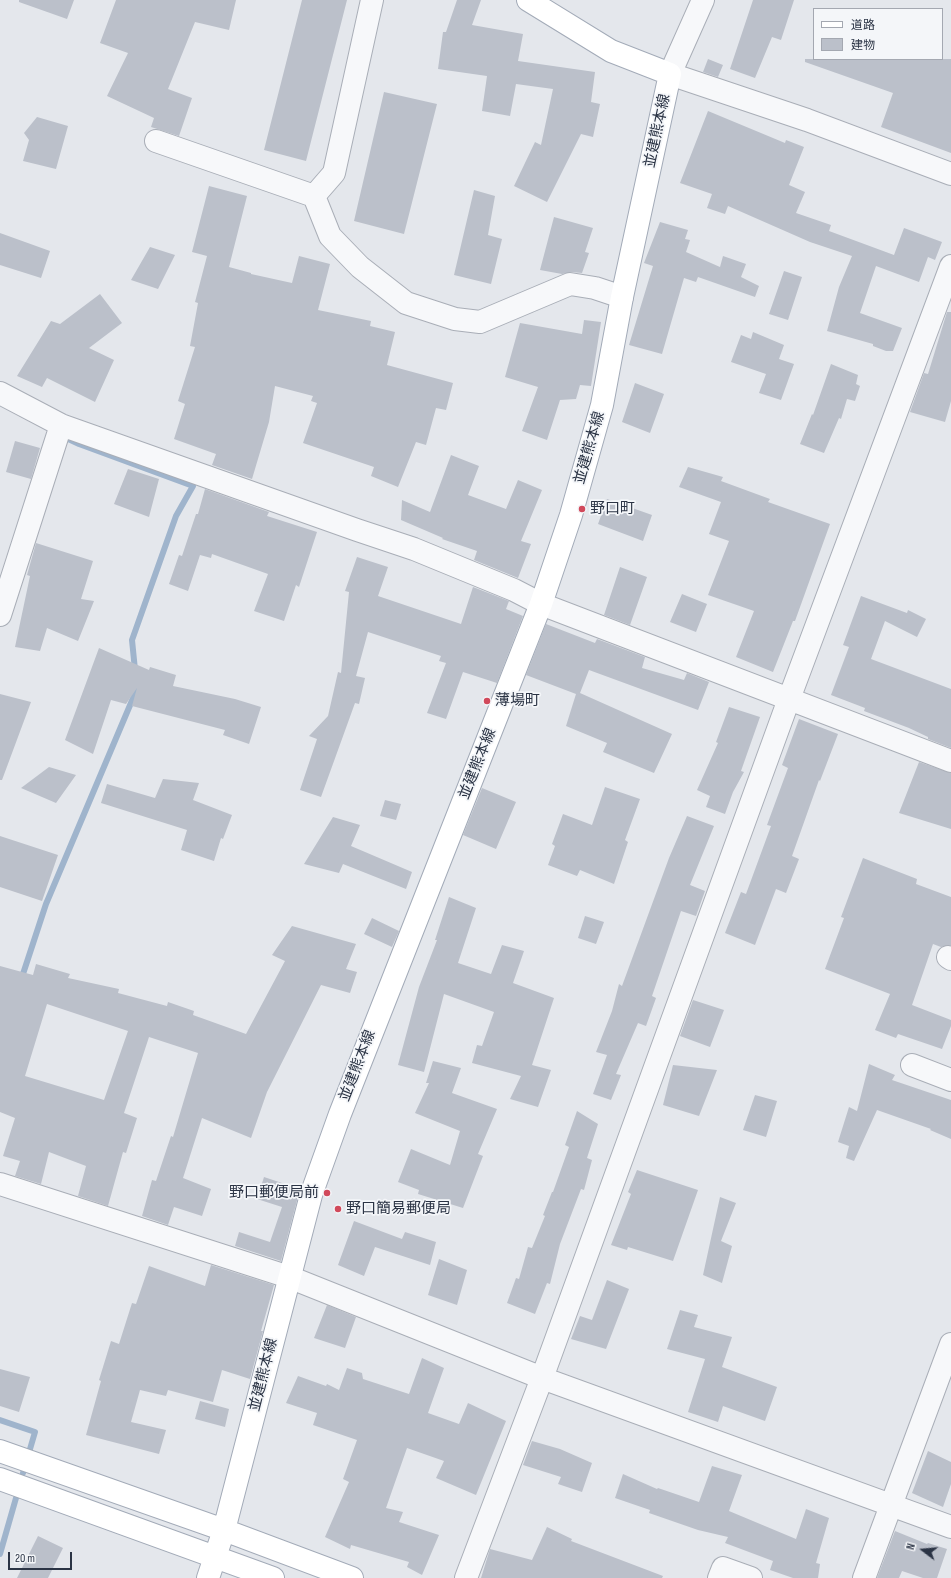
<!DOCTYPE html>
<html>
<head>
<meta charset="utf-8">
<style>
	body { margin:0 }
	#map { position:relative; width:951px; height:1578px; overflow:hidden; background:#e4e7ec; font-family:"Sofia Sans Condensed","Noto Sans JP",sans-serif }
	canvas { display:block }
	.legend { position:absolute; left:813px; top:8px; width:130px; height:52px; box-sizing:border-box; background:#f4f6f9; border:1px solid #a4a8b1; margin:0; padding:5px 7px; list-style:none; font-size:12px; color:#2b3445 }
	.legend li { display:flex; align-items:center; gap:8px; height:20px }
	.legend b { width:20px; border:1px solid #a4a8b1 }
	.north { position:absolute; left:903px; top:1530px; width:40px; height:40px; -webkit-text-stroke:3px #f4f6f9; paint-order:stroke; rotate:286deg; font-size:11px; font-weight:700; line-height:16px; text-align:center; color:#2b3445 }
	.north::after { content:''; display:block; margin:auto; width:14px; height:18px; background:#2b3445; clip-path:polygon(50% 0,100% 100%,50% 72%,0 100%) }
	.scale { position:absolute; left:8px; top:1552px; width:64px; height:18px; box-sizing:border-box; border:2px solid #2b3445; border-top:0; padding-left:5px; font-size:12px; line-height:14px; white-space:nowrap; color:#2b3445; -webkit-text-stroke:3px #f4f6f9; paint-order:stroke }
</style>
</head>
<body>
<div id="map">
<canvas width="951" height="1578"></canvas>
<ul class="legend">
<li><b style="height:5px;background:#fff"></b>道路</li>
<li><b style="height:11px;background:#bbc0ca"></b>建物</li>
</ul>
<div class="north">N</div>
<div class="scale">20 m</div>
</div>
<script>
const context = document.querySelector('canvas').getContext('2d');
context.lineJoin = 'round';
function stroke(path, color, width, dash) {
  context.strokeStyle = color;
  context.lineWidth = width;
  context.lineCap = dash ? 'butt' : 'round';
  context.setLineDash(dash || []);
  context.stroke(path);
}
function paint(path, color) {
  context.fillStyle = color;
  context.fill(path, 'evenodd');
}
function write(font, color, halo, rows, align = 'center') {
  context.font = font + ' "Sofia Sans Condensed","Noto Sans JP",sans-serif';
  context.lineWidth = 3.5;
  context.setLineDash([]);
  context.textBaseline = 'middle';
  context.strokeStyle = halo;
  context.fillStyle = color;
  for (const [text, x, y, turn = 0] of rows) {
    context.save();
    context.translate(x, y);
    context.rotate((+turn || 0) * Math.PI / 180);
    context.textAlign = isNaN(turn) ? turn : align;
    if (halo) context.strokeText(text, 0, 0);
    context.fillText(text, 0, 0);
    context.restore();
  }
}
const stream = new Path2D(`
	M 64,437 L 79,444 L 193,486 L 176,516 L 132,640 L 135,670
	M 21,980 L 46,904 L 136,691 L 135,681
	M 0,1420 L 35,1432 L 23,1473
	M 0,1554 L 16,1498`);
const building = new Path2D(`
	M 19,0 L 74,0 L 67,19 L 19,2 Z
	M 116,0 L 236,0 L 229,30 L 195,22 L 168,89 L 192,98 L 179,136 L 151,127 L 154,118 L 107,96 L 128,53 L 100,43 Z
	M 302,0 L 347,0 L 306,161 L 264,150 Z
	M 457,0 L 481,0 L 472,25 L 523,34 L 518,61 L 595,72 L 591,102 L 600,104 L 593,137 L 581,134 L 547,202 L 514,186 L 535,142 L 541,145 L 553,89 L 516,84 L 510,116 L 482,111 L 487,76 L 438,69 L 443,32 L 446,32 Z
	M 753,0 L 794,0 L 781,40 L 772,37 L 755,78 L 730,69 Z
	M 708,59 L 723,65 L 718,77 L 703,72 Z
	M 805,59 L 951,59 L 951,153 L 881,127 L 893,93 L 805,62 Z
	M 384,92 L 437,104 L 404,234 L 354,221 Z
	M 708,111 L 785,143 L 786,140 L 804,147 L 789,185 L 805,192 L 796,213 L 831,225 L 829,231 L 894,255 L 904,228 L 942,242 L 935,260 L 928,257 L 919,282 L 876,266 L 860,313 L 902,328 L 893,351 L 886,351 L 873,346 L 873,344 L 827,331 L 839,287 L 852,256 L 810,242 L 728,206 L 725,214 L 707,208 L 712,194 L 680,183 Z
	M 37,117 L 68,126 L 56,169 L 23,161 L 29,140 L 24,133 Z
	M 209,186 L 247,196 L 229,267 L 251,273 L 251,274 L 292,283 L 299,256 L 330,264 L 318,310 L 371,321 L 370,326 L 395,332 L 387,365 L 453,383 L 446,410 L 436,408 L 426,445 L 416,442 L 398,487 L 371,476 L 374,467 L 303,443 L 317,403 L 311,401 L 313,396 L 275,386 L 269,422 L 252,479 L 212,465 L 216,454 L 174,439 L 185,404 L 178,401 L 195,347 L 190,346 L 198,303 L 195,302 L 207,256 L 192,252 Z
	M 474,190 L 495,196 L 488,235 L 502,239 L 491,284 L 454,275 Z
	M 554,217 L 593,228 L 585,252 L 589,253 L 582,273 L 572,272 L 562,274 L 540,270 Z
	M 660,222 L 688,230 L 685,239 L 690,240 L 686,252 L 720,267 L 723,256 L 746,264 L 741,277 L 759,286 L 755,297 L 698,277 L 696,282 L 684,278 L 662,354 L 629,345 L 653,266 L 644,263 Z
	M 0,233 L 50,251 L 41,278 L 0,265 Z
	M 150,247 L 175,255 L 158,289 L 131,280 Z
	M 784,271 L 802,277 L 788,320 L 769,314 Z
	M 100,294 L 122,323 L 89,348 L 114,360 L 95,402 L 47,378 L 42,387 L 17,376 L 51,321 L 60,324 Z
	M 947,312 L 951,312 L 951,401 L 945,422 L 910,412 L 924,373 L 928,374 Z
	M 584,320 L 601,322 L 591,386 L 580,385 L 576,399 L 560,400 L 547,440 L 522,431 L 538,387 L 505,377 L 520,323 L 582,334 Z
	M 753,332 L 784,345 L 779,359 L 794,364 L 781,400 L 759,393 L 766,374 L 731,362 L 741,335 L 751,339 Z
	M 831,364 L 858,375 L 856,384 L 860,386 L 855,401 L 847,399 L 841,419 L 839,418 L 824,453 L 800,444 L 812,414 L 813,415 Z
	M 635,383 L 664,394 L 650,433 L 622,422 Z
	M 15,441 L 40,448 L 31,479 L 6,472 Z
	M 451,455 L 479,466 L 468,495 L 506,509 L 518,480 L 542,490 L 521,541 L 531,544 L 518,578 L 474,560 L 477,551 L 442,539 L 443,538 L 401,520 L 402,500 L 430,512 Z
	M 688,467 L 723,477 L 721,481 L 770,499 L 768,502 L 830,524 L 795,621 L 793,621 L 773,672 L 736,657 L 754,611 L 708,595 L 729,541 L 709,534 L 721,502 L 679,487 Z
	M 128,469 L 159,479 L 149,517 L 114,504 Z
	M 205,489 L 269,512 L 267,516 L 317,532 L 299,587 L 296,585 L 284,621 L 254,611 L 268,574 L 212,554 L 211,558 L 200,555 L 188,591 L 169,584 L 179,555 L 182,556 L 196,514 L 198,514 Z
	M 607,499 L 652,515 L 643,541 L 598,524 Z
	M 36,543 L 93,561 L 81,599 L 94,601 L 78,641 L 47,628 L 40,651 L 15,647 L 30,576 L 27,575 Z
	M 357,557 L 388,567 L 378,596 L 461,624 L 473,587 L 509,601 L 506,609 L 523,616 L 497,683 L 463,672 L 446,719 L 427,713 L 446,663 L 439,661 L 441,656 L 368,632 L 356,676 L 365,678 L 359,704 L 355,703 L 321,797 L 300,790 L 317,739 L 309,736 L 328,716 L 338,672 L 341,673 L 349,592 L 345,591 Z
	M 620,567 L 647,577 L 630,625 L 604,615 Z
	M 682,594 L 707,604 L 696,632 L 670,622 Z
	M 861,596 L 907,613 L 908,610 L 926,619 L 917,637 L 885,621 L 871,659 L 951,689 L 951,748 L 928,739 L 928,737 L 909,728 L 864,711 L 865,708 L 831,695 L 849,647 L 843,645 Z
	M 546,624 L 595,643 L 597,639 L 645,657 L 642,668 L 684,680 L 687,673 L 709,682 L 698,710 L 589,670 L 580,693 L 672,734 L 654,773 L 603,752 L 607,743 L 566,726 L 576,694 L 526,675 Z
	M 99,648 L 149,670 L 150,667 L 176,675 L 173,686 L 235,699 L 261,707 L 249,744 L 223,735 L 225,730 L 132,706 L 137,688 L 126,704 L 111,700 L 93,754 L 65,740 Z
	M 0,694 L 31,702 L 2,780 L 0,780 Z
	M 729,707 L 760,717 L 741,771 L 744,772 L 733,792 L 725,814 L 706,807 L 710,796 L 697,790 L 718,743 L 716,742 Z
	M 799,719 L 838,734 L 820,781 L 819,780 L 792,856 L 799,859 L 786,893 L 776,889 L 755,945 L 725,933 L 741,892 L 746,894 L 771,826 L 767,825 L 788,768 L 782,765 Z
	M 919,762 L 951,773 L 951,829 L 899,813 Z
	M 49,767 L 76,775 L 56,803 L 21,788 Z
	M 163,779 L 199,783 L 193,800 L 232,815 L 223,839 L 221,838 L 214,861 L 181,850 L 187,830 L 101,803 L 107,784 L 155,798 Z
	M 605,787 L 640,799 L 625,840 L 628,842 L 614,884 L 580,870 L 577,876 L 548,865 L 555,846 L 552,844 L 563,814 L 592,825 Z
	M 482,788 L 516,802 L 496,849 L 463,835 Z
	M 385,800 L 401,804 L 396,820 L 380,816 Z
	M 687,816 L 714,826 L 690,885 L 705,891 L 696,916 L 681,911 L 652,996 L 656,998 L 646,1026 L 638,1023 L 616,1074 L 621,1075 L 611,1100 L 593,1094 L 607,1055 L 596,1052 L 612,1011 L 619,984 L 622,986 L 669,858 Z
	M 333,817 L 360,825 L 351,846 L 412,872 L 406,889 L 343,864 L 339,873 L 304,864 Z
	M 0,836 L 58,855 L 42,901 L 0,887 Z
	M 863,858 L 917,879 L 916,884 L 951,897 L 951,945 L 941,947 L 933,944 L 912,1005 L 951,1020 L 951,1026 L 942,1049 L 898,1034 L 896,1038 L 875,1030 L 890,994 L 825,969 L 844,918 L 841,917 Z
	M 449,897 L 476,908 L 458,963 L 491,974 L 502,945 L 524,951 L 513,983 L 554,998 L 532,1065 L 551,1070 L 538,1107 L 510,1099 L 521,1076 L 472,1063 L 477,1045 L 482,1046 L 494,1012 L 444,994 L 424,1072 L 398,1065 L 419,987 L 437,940 L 435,940 Z
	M 585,916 L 604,922 L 596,944 L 578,938 Z
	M 372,918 L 399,931 L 392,947 L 364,934 Z
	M 292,926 L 356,944 L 346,969 L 357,972 L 350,993 L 321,985 L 267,1092 L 251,1138 L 202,1118 L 183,1178 L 211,1189 L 202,1216 L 174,1207 L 168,1225 L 142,1216 L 152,1180 L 156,1181 L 171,1136 L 173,1137 L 198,1053 L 149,1037 L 124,1113 L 137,1118 L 126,1153 L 123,1152 L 108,1206 L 78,1196 L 86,1166 L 49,1152 L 41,1184 L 15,1176 L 20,1161 L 3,1156 L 15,1118 L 0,1112 L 0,966 L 33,975 L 36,964 L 70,974 L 68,978 L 119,989 L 118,993 L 167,1006 L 168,1002 L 194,1011 L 193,1015 L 246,1034 L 285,961 L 272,955 ZM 47,1004 L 128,1031 L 104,1100 L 25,1076 Z
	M 693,1000 L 724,1010 L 710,1047 L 680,1036 Z
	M 433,1061 L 461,1068 L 452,1093 L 497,1109 L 478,1154 L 483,1156 L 463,1208 L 418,1194 L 419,1190 L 398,1182 L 411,1149 L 450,1165 L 460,1131 L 415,1113 L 429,1083 L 426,1083 Z
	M 869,1064 L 895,1075 L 892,1080 L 951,1100 L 951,1139 L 930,1130 L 931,1129 L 877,1110 L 854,1161 L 846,1158 L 849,1146 L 838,1142 L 849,1107 L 857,1111 Z
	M 673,1065 L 717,1070 L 699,1116 L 663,1105 Z
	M 755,1095 L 777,1101 L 766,1137 L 743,1130 Z
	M 577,1111 L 598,1124 L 587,1158 L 592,1160 L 584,1190 L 581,1189 L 560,1244 L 550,1284 L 547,1283 L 535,1314 L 507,1303 L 516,1278 L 519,1279 L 528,1247 L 532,1248 L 545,1216 L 543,1215 L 552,1192 L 553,1192 L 569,1147 L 565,1145 Z
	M 637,1170 L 698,1190 L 673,1261 L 628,1247 L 627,1250 L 611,1245 L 631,1194 L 628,1192 Z
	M 264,1177 L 300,1189 L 281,1261 L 235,1246 L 239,1232 L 270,1242 L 282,1207 L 257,1199 Z
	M 720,1197 L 736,1203 L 721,1241 L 732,1246 L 722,1283 L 703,1275 Z
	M 354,1221 L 402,1239 L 405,1232 L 436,1242 L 430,1265 L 375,1247 L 364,1276 L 338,1265 Z
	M 439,1259 L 467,1270 L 457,1305 L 428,1295 Z
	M 211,1265 L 274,1285 L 261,1331 L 263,1331 L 250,1379 L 222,1370 L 213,1402 L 168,1390 L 166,1396 L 140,1390 L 131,1422 L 166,1430 L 159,1454 L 86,1435 L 101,1381 L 99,1380 L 111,1341 L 119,1344 L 132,1303 L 136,1304 L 149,1266 L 205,1286 Z
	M 607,1280 L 629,1289 L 606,1349 L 571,1339 L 580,1316 L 592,1320 Z
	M 327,1305 L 356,1317 L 345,1348 L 314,1338 Z
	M 680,1310 L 698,1315 L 694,1327 L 732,1337 L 722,1367 L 777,1387 L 765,1421 L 723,1406 L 718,1422 L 688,1412 L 705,1359 L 667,1349 Z
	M 422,1358 L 444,1368 L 428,1413 L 459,1424 L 468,1403 L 506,1421 L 476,1495 L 436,1478 L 444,1461 L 407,1448 L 386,1508 L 403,1512 L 399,1522 L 439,1535 L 422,1575 L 407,1567 L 409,1562 L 351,1545 L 350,1549 L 325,1537 L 349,1482 L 343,1479 L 357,1440 L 313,1425 L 317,1413 L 286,1403 L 298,1376 L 326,1386 L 327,1384 L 339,1390 L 347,1368 L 362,1373 L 363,1379 L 409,1394 Z
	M 0,1369 L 30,1377 L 19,1412 L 0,1406 Z
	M 200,1401 L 229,1409 L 225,1427 L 195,1419 Z
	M 532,1441 L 560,1449 L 592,1463 L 582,1492 L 558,1484 L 561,1477 L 523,1465 Z
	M 928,1451 L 951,1462 L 951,1484 L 943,1507 L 912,1493 Z
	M 712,1466 L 742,1475 L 729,1511 L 796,1539 L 806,1509 L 829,1518 L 816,1563 L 820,1564 L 818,1578 L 793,1578 L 770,1570 L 773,1561 L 725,1543 L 728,1537 L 698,1530 L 649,1513 L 650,1510 L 615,1498 L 623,1474 L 657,1489 L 658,1488 L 699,1502 Z
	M 547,1527 L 572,1539 L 571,1541 L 663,1576 L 662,1578 L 481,1578 L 490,1549 L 532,1560 Z
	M 895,1531 L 927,1544 L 928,1543 L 947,1549 L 937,1578 L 923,1578 L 902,1571 L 899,1578 L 877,1578 Z
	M 38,1536 L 63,1548 L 48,1578 L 17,1578 Z`);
const minor = new Path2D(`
	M 372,0 L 334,173 L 314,196 L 330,236 L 360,267 L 406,303 L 455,319 L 480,322 L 570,284 L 595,288 L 622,297
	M 703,0 L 670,74 L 807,120 L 951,174
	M 156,141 L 314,196
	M 0,393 L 61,425 L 357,530 L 414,549 L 514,590 L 541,604 L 951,761
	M 0,615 L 61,425
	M 948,957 L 951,959
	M 912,1065 L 951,1080
	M 0,1184 L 289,1277 L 542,1378 L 951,1527
	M 466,1578 L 542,1378 L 789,699 L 951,266
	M 719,1578 L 723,1568 L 751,1578
	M 864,1578 L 951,1344`);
const major = new Path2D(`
	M 0,1451 L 224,1530 L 352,1578
	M 0,1479 L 273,1578
	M 208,1578 L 224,1530 L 311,1195 L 340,1114 L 541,604 L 571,515 L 602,405 L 622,297 L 670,74 L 611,51 L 528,0`);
const markers = [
	[582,509,4,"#d1495b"],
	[487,701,4,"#d1495b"],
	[327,1193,4,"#d1495b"],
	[338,1209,4,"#d1495b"]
];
const streetNames = [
	["並建熊本線",658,131,-78],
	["並建熊本線",590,448,-74],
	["並建熊本線",478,764,-68],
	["並建熊本線",358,1066,-69],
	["並建熊本線",264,1375,-76]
];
const poiNames = [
	["野口町",590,509],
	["薄場町",495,701],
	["野口郵便局前",319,1193,"right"],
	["野口簡易郵便局",346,1209]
];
stroke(stream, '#9fb4cc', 6);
paint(building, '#bbc0ca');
stroke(minor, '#a9aeb7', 24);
stroke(major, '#a3abb8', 24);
stroke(minor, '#f7f8fa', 22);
stroke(major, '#fff', 22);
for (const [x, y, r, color] of markers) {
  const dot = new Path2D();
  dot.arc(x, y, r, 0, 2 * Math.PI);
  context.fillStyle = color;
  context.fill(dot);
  stroke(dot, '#f4f6f9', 1.5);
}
write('15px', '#2b3445', '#f4f6f9', streetNames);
write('15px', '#2b3445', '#f4f6f9', poiNames, 'left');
</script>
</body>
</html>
